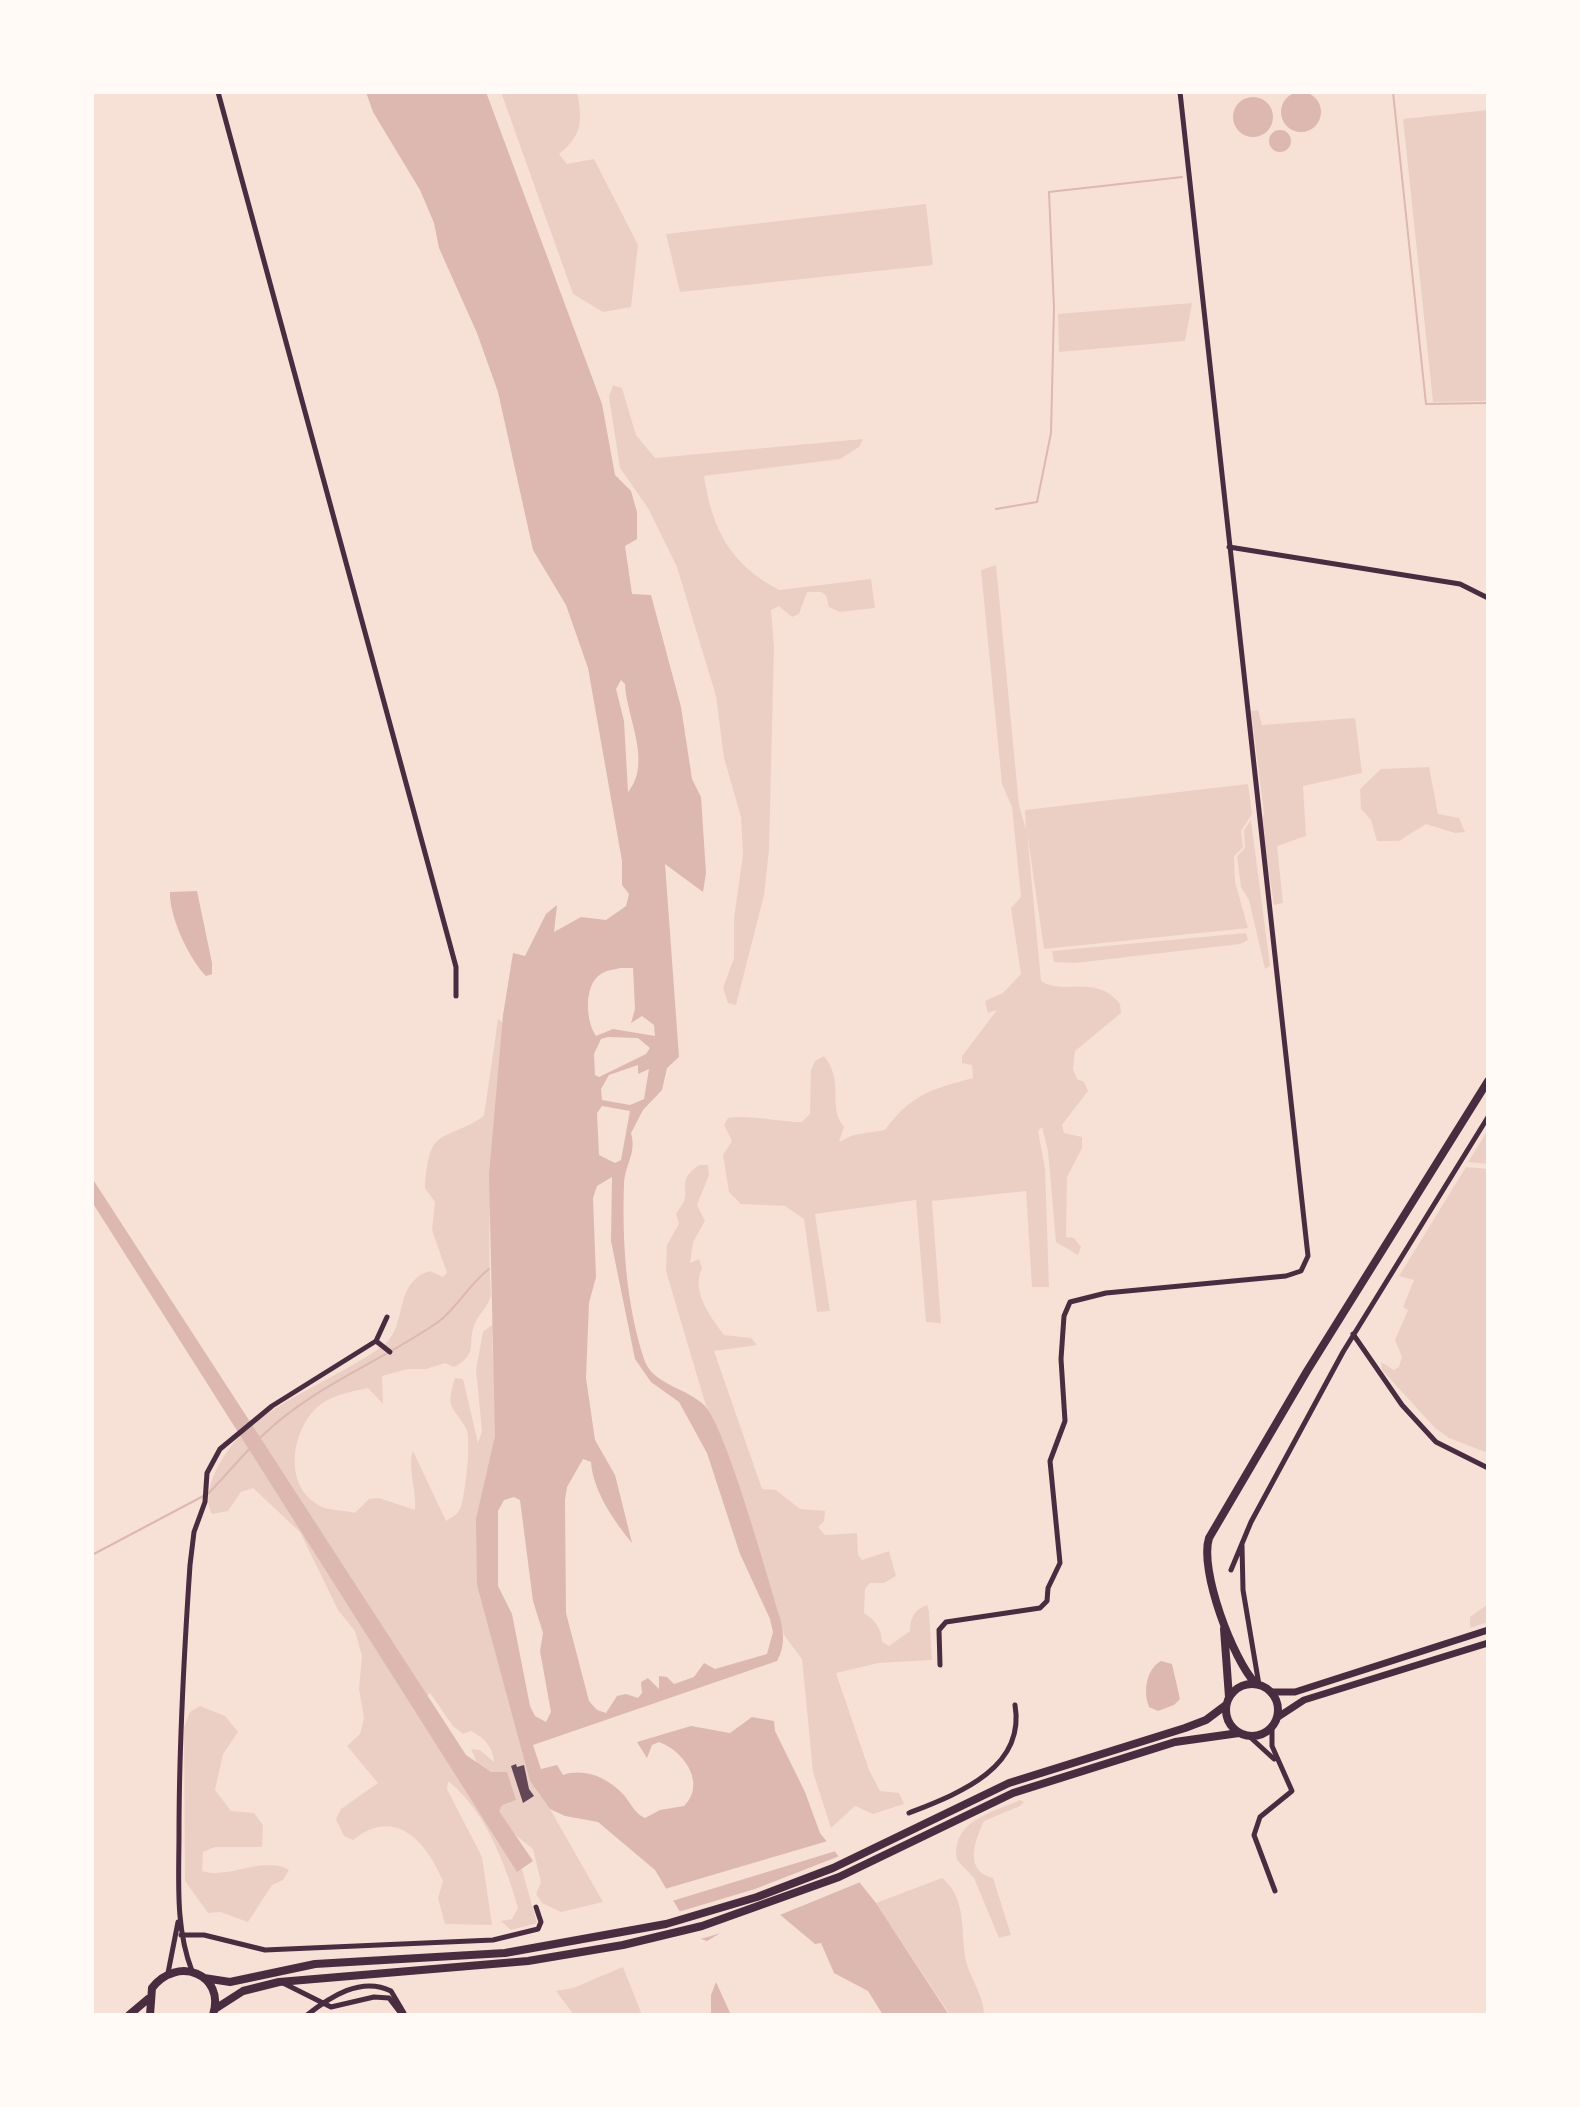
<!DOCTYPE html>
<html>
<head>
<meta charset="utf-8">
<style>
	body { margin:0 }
	#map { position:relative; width:1580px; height:2107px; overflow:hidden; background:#f7e1d7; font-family:"PT Sans Narrow",sans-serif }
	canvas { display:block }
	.frame { position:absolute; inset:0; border:94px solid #fffaf5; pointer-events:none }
</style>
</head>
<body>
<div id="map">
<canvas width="1580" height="2107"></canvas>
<div class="frame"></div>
</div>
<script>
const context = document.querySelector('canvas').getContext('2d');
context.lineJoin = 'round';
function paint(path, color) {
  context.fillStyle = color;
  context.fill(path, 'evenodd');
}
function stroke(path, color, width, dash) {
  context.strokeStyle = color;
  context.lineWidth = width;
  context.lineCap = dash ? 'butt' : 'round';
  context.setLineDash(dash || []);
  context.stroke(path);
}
const green = new Path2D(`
	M 501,92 L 577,92 C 583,121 582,136 559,154 L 567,164 L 594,159 L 638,245 L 631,307 L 603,312 L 573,294 Z
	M 1488,110 L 1488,401 L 1433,402 L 1403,119 Z
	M 926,204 L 933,265 L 680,292 L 666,234 Z
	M 1192,303 L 1185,341 L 1059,352 L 1058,314 Z
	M 613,385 L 622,388 L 636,435 L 655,458 L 863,439 L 859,447 L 840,459 L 704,476 C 712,529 730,564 779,590 L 871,579 L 875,608 L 840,612 L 829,607 L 826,595 L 821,592 L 807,592 L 799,614 L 792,617 L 779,606 L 771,610 L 774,647 L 769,850 L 764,895 L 736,1005 L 728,1003 L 723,988 L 734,958 L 734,918 L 743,855 L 741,817 L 724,758 L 716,696 L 677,567 L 648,508 L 620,468 L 609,397 Z
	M 996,565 L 1019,806 L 1026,829 L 1025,810 L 1248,784 L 1252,814 L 1241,831 L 1243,847 L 1234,856 L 1235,882 L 1248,928 L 1044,949 L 1027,832 L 1041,981 C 1067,996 1096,974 1120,1004 L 1121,1013 L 1075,1051 L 1073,1069 L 1077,1079 L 1084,1082 L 1088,1091 L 1062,1125 L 1064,1133 L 1082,1137 L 1082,1148 L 1067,1177 L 1066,1237 L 1074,1238 L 1081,1247 L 1078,1255 L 1056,1242 L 1048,1151 L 1042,1127 L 1038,1131 L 1045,1168 L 1049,1287 L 1032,1287 L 1026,1191 L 932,1201 L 941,1323 L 926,1322 L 916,1200 L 815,1214 L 830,1311 L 817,1312 L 804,1219 L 785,1206 L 741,1204 L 729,1192 L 723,1155 L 732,1141 L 724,1125 L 728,1118 C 745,1114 781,1122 802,1122 L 810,1114 L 811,1070 L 815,1061 L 824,1056 C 845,1081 827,1108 844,1127 L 839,1142 L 853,1135 L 885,1130 C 911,1094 932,1089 973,1078 L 972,1065 L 962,1063 L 962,1056 L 997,1010 L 988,1013 L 985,1001 L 1003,993 L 1021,974 L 1011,908 L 1021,897 L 1012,807 L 1002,784 L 981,570 Z
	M 1258,710 L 1262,725 L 1355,718 L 1362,773 L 1303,786 L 1306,836 L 1277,846 L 1283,903 L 1274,905 L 1261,822 L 1264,813 L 1251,711 Z
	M 1429,767 L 1438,814 L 1459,818 L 1465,832 L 1455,833 L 1426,824 L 1399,841 L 1377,841 L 1371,820 L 1361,809 L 1360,789 L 1381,769 Z
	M 1251,820 L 1270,966 L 1265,969 L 1249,900 L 1241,887 L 1237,856 L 1245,848 L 1244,830 Z
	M 1246,933 L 1248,940 L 1240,944 L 1075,963 L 1054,962 L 1052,951 Z
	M 498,1019 L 503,1023 C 497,1114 485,1203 491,1295 C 488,1308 480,1312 475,1323 C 466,1344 480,1353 454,1367 L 445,1363 L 426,1369 L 408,1369 L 382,1376 L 383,1404 L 368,1388 C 355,1391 338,1394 326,1401 C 294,1419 281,1479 314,1502 C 326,1512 341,1509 355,1513 L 369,1499 L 379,1498 L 415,1510 C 417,1491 407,1467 413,1451 L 446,1521 C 452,1517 457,1515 460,1509 C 465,1497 472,1439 466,1428 C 453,1406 445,1409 455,1378 L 463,1379 L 478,1443 L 482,1431 L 476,1370 L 483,1332 L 493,1324 C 490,1362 500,1400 495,1438 C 490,1478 475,1508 478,1549 L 530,1781 L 550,1809 L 603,1902 L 561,1912 L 542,1903 L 536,1894 L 541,1882 L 533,1849 L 504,1826 L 471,1749 L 480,1750 L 494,1762 C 493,1747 485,1738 471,1731 L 463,1734 L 453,1726 L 430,1693 L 427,1696 L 518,1855 L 537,1923 L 511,1930 L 501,1921 L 512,1919 L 518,1908 C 505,1863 485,1810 448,1781 L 447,1789 L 482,1857 L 492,1925 L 445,1924 L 438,1898 L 443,1881 C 426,1841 395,1806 353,1840 L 344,1836 L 336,1819 L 341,1809 L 378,1783 L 347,1746 L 360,1734 L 364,1718 L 359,1689 L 362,1656 L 355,1631 L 338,1610 L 300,1532 L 253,1488 L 241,1492 L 228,1511 L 212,1514 C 198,1488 229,1444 249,1427 C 289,1395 341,1375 383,1346 C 409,1325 392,1283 430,1271 L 443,1277 L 447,1273 L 432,1230 L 435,1202 L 425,1188 C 429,1124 442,1144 484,1116 Z
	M 1488,1130 L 1488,1164 L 1468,1162 Z
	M 699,1165 L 708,1165 L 709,1175 L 697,1205 L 705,1221 L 693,1242 L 690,1263 L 699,1259 L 702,1268 C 691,1292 710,1316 724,1335 L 751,1338 L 757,1345 L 714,1351 L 762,1489 L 776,1490 L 800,1509 L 825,1511 L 824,1521 L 818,1527 L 825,1535 L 857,1533 L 858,1555 L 862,1560 L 889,1551 L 896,1576 L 884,1583 L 870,1583 L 865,1589 L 864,1613 C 875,1619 882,1630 882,1642 L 889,1646 L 910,1631 C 910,1618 914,1610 927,1605 L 929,1611 L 932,1660 L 878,1663 L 836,1673 L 869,1770 L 880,1791 L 899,1793 L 904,1804 L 873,1814 L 855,1806 L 831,1828 L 813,1772 L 802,1659 L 784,1635 L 723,1442 L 706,1406 L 666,1271 L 667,1245 L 679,1224 L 676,1214 C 678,1209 682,1206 684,1202 C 689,1185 677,1181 699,1165 Z
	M 1466,1167 L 1488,1169 L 1488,1453 L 1449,1438 L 1435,1428 L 1382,1370 L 1381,1362 L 1394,1370 L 1399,1367 L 1402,1357 L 1395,1340 L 1408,1310 L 1403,1307 L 1414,1280 L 1399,1276 Z
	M 1488,1604 L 1488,1622 L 1470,1628 L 1470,1617 Z
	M 200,1706 L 225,1716 L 238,1732 L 223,1754 L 215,1790 L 231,1811 L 254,1813 L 263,1825 L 262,1847 L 215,1847 L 203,1852 L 202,1871 C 228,1880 263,1855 289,1870 L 283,1880 L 272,1885 L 248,1922 L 220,1912 L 208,1913 L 185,1881 L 184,1727 L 190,1712 Z
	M 1020,1800 L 1024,1802 L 1020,1806 L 984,1821 C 974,1842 964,1871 993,1878 L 1011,1935 L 999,1938 L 974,1878 L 957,1860 C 951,1821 991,1813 1020,1800 Z
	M 942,1878 C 968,1899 960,1933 966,1961 C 971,1980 984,1996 984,2015 L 950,2015 L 876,1903 Z
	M 623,1967 L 642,2015 L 574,2015 L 556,1991 L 573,1988 Z`);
const water = new Path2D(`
	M 366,92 L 486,92 L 602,404 L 615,475 L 631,491 L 637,512 L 637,539 L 625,546 L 632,594 L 651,595 L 681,707 L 692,779 L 701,797 L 706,873 L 703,892 L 665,864 L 679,1057 L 667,1068 L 662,1090 L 643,1110 L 631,1133 C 637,1153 625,1164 624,1184 C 622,1241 626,1304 644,1359 C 652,1385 688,1388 705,1406 C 726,1428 768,1579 780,1618 C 784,1633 785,1647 777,1661 L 533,1745 L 541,1769 L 557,1765 L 563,1775 C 585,1768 606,1777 623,1794 C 631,1803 634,1813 645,1818 L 660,1810 L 684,1806 C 707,1784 684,1751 659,1742 L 652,1745 L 647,1758 L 637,1742 L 691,1726 L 730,1733 L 752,1717 L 774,1721 L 775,1731 L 805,1792 L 820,1833 L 876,1903 L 949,2015 L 883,2015 L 868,1991 L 834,1973 L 821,1943 L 815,1944 L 778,1913 L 741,1921 L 707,1941 L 695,1937 L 655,1870 L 598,1822 L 565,1816 L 550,1809 L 530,1781 L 477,1585 L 476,1519 L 495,1436 L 489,1175 L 503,1015 L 513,953 L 525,956 L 546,914 L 557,905 L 554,932 L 581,917 L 606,920 L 626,906 L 629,894 L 622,885 L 622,861 L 588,668 L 566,605 L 533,550 L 498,392 L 477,333 L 439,248 L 434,223 L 420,190 L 373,112 ZM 621,680 L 625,684 C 626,716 653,763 628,792 L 624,721 L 616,689 ZM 620,968 L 633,968 L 635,1009 L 631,1023 L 642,1016 L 654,1025 L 655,1036 L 613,1029 L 596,1036 C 586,1022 583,985 601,974 C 606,970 614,970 620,968 ZM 608,1037 L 638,1038 L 650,1048 L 646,1054 L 599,1077 L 595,1075 L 594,1054 L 601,1039 ZM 638,1065 L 638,1074 L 649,1069 L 644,1099 L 630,1105 L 602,1100 L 601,1089 L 609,1075 ZM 602,1106 L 630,1111 L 621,1160 L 615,1163 L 599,1155 L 597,1113 ZM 612,1177 L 611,1241 L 635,1359 L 651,1382 L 679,1402 L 707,1453 L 740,1554 L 770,1619 L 773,1632 L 767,1654 L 715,1669 L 704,1663 L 694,1677 L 674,1684 L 667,1677 L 659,1676 L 659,1689 L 648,1678 L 641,1682 L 642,1693 L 638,1698 L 626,1694 L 617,1696 L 606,1713 L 597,1710 L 589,1701 L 566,1613 L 565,1500 L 567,1487 L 583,1459 L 591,1462 C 593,1491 614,1521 632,1543 L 615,1475 L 595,1440 L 586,1378 L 589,1303 L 596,1277 L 593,1198 L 597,1186 ZM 514,1497 L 520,1500 L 533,1601 L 543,1633 L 540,1651 L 551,1712 L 546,1722 L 535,1716 L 530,1706 L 512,1614 L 498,1586 L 498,1511 L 504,1500 Z
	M1281 112a20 20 0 1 1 40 0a20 20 0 1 1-40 0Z
	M1233 117a20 20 0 1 1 40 0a20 20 0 1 1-40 0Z
	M1269 141a11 11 0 1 1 22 0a11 11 0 1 1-22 0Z
	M 197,891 L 212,963 L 212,974 L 206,976 C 189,959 169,916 170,892 Z
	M 92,1178 L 466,1755 L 491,1772 L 507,1772 L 516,1800 L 502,1805 L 499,1811 L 533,1861 L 517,1872 L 92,1202 Z
	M 1161,1661 L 1172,1664 L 1180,1699 L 1174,1705 L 1158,1711 L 1149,1707 C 1143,1692 1146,1669 1161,1661 Z
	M 716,1982 L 731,2015 L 711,2015 L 711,1995 Z`);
const pier = new Path2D(`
	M 831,1840 L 839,1850 L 672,1901 L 665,1889 Z
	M 842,1855 L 863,1881 L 775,1917 L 694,1941 L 678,1912 L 755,1889 Z`);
const stream = new Path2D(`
	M 1393,92 L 1426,404 L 1488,403
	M 996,509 L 1037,502 L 1051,433 L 1054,308 L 1049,192 L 1182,177
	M 261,1437 C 311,1387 381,1362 438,1322 C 457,1308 469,1284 489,1269
	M 92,1555 L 209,1493 L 251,1447`);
const building = new Path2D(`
	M 516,1764 L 517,1767 L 524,1765 L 529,1789 L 534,1796 L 523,1803 L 511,1766 Z`);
const minor = new Path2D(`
	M 218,92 L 449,941 L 456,967 L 456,996
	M 1229,547 L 1460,584 L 1488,598
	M 1353,1334 L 1402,1405 L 1436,1442 L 1488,1468
	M 376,1341 L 387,1317
	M 1242,1545 L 1243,1590 L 1259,1685
	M 1231,1570 L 1251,1522 L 1343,1352 L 1488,1117
	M 940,1665 L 939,1630 L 946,1622 L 1040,1608 L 1047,1601 L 1048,1588 L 1060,1563 L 1050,1461 L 1065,1421 L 1061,1359 L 1064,1316 L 1070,1302 L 1106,1293 L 1286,1276 L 1301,1271 L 1308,1256 L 1180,92
	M 1272,1728 L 1272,1746 L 1292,1791 L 1260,1817 L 1254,1835 L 1275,1891
	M 1250,1737 L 1274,1759
	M 909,1813 C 957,1794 1026,1769 1015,1705
	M 181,1935 L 204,1935 L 265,1950 L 493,1940 L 538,1929 L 541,1922 L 536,1907
	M 192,1971 C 175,1927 179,1880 179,1833 C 179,1744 184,1654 190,1565 L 194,1532 L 205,1502 L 207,1473 L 220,1449 L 272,1406 L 376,1341 L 390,1352
	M 168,1973 L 178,1922
	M 283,1983 L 331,2007 L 374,1997 L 389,1998 L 402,2015
	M 307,2015 C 330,1997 361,1976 391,1991 L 404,2013`);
const secondary = new Path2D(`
	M 1271,1692 L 1295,1692 L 1488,1630
	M 1278,1717 L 1304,1700 L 1488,1643`);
const primary = new Path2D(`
	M 1224,1629 L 1229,1697
	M1226 1710a26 26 0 1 1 52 0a26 26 0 1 1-52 0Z
	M 1256,1684 C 1233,1660 1199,1570 1209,1538 L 1307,1371 L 1488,1081
	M 204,1978 L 230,1982 L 315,1964 L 505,1953 L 666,1924 L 757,1897 L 833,1868 L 1009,1783 L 1185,1728 L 1206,1720 L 1226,1705
	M 215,2009 L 243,1991 L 279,1982 L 528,1961 L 623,1945 L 702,1926 L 839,1877 L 1013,1793 L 1175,1742 L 1239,1733
	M 129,2015 L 148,1999
	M 150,2015 L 152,1988 C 177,1955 226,1974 213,2015`);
paint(green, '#ebcfc5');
paint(water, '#dcb8b0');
paint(pier, '#f7e1d7');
stroke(stream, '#dcb8b0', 2);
paint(building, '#644757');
stroke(minor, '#4a2c40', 5);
stroke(secondary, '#4a2c40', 7);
stroke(primary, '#4a2c40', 8);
</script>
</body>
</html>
